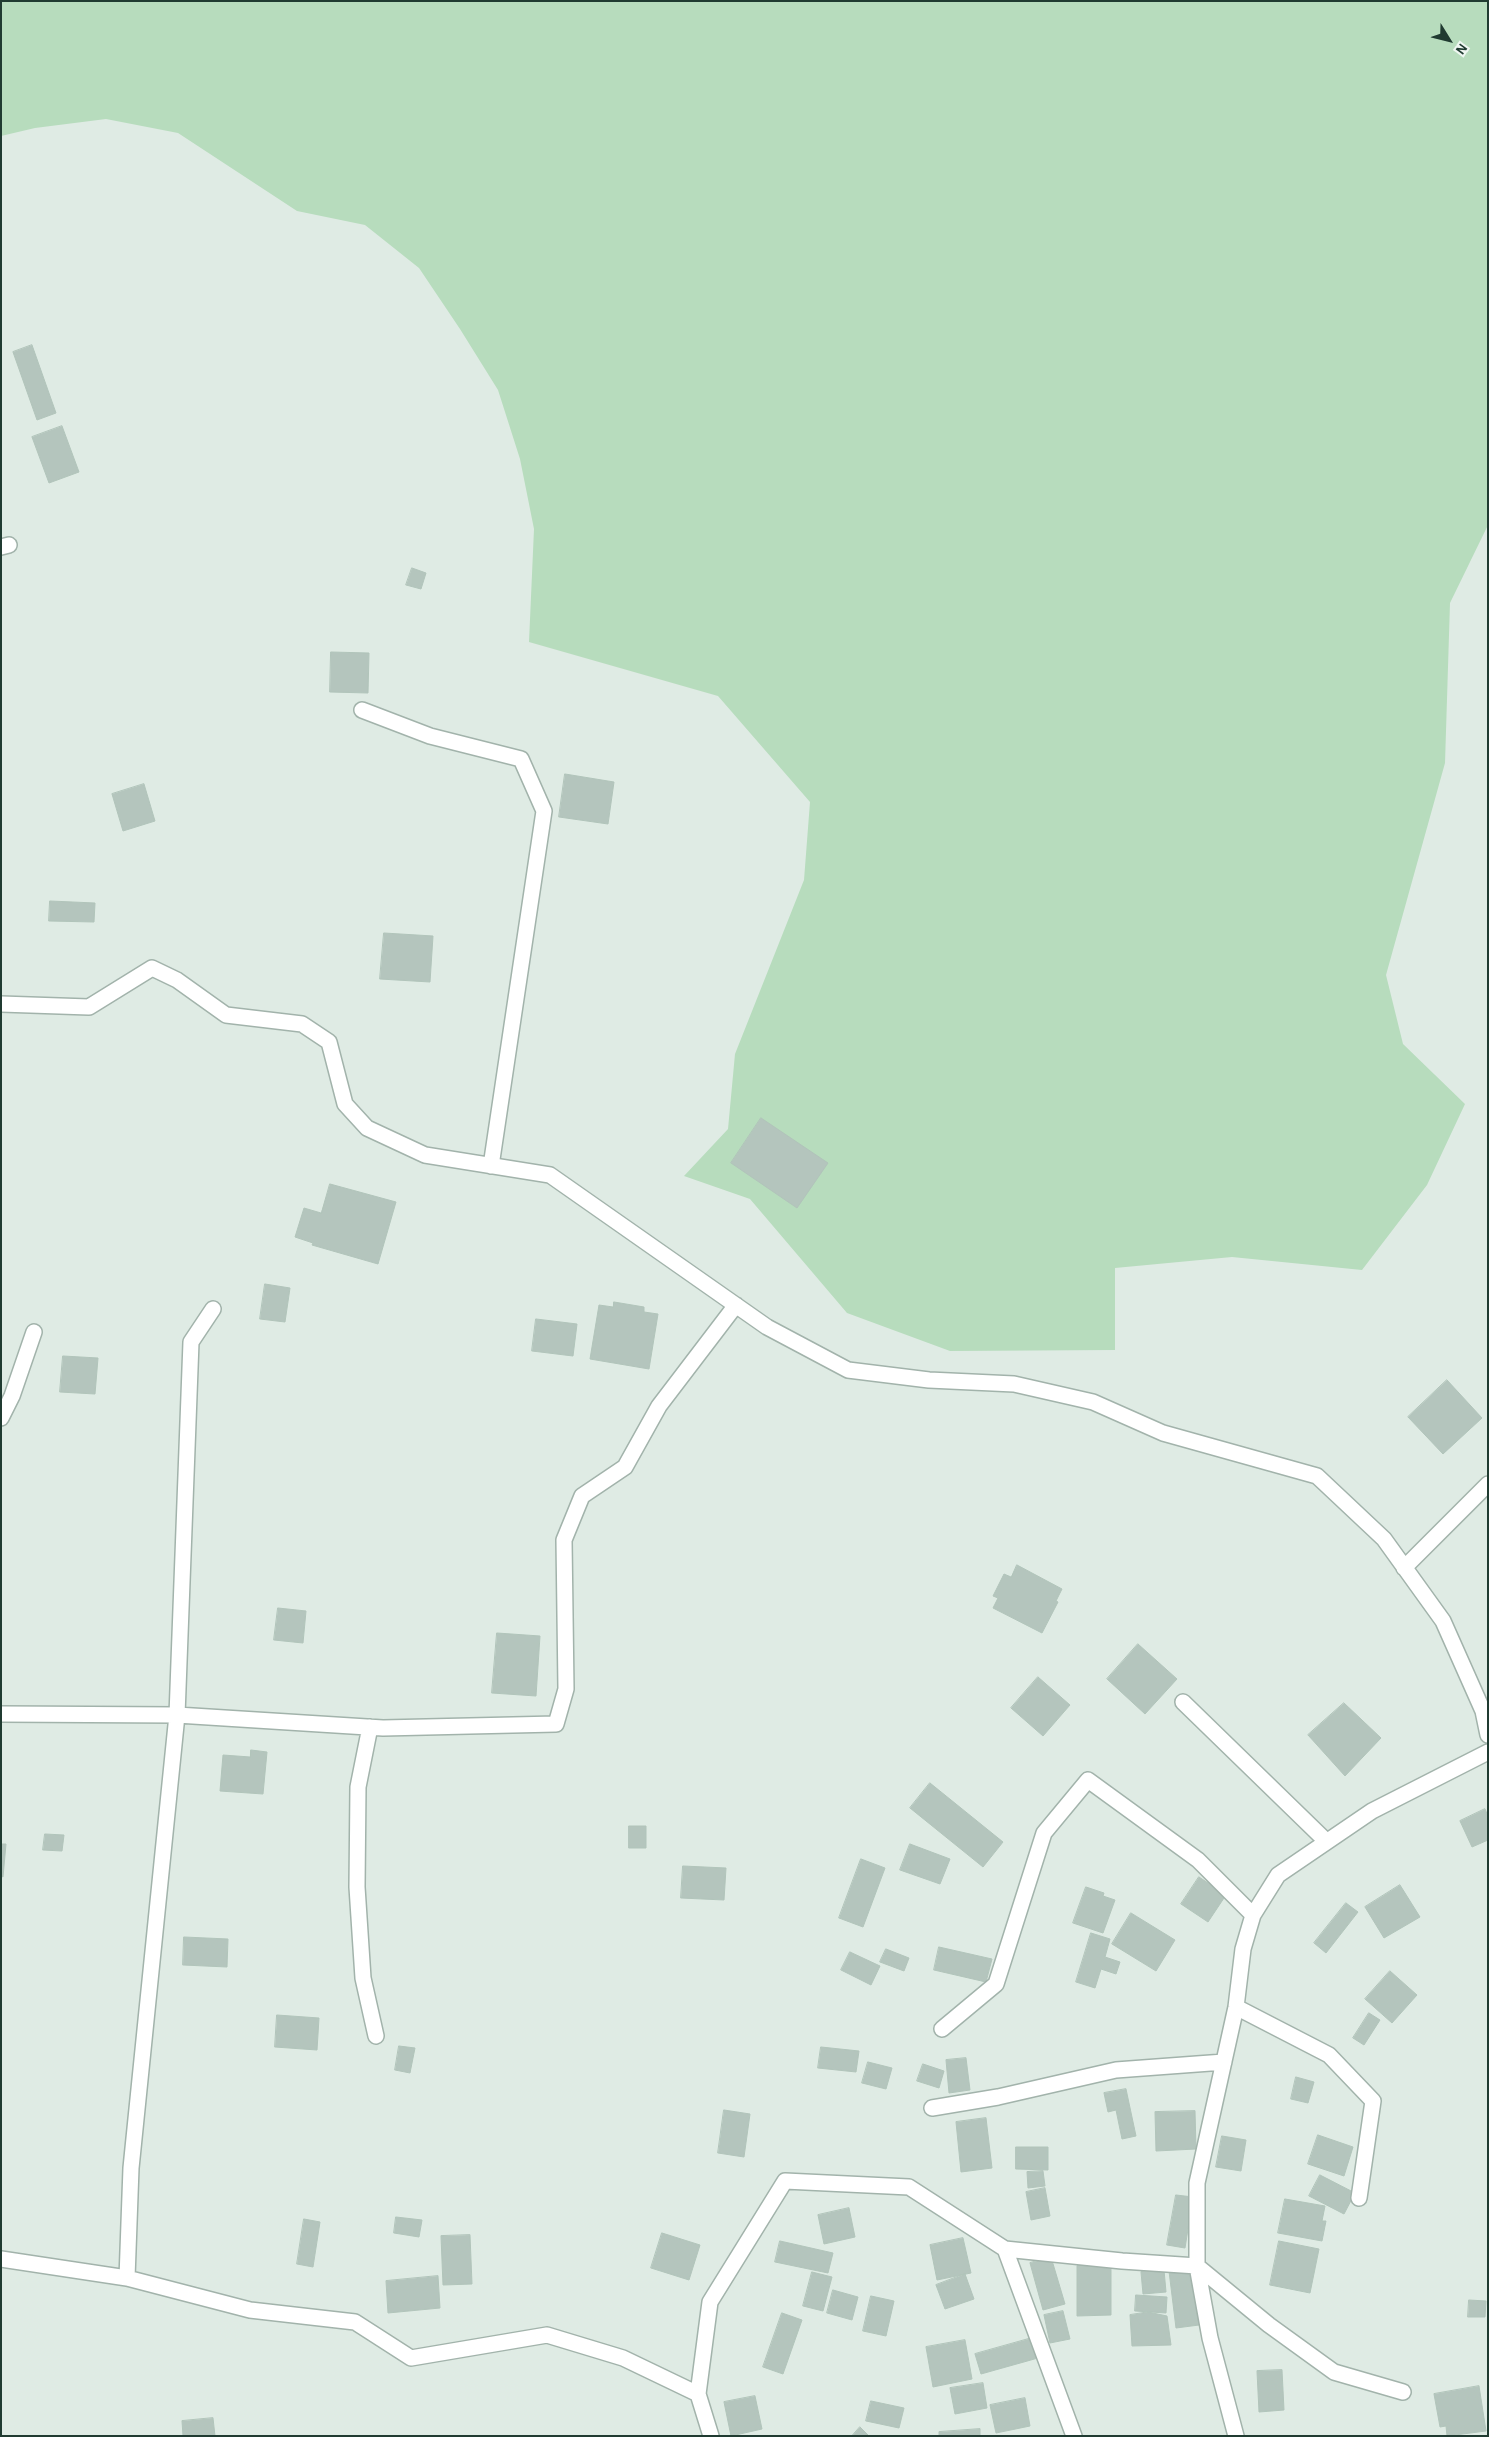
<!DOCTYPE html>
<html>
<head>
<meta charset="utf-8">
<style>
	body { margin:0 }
	#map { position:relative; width:1489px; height:2437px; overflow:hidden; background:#dfebe4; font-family:"Alegreya Sans",sans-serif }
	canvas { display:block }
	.frame { position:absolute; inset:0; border:2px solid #203b31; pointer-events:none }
	.north { position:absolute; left:1424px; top:15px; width:50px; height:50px; -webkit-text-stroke:4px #eff7f2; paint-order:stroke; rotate:126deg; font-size:14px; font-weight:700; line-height:20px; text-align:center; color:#203b31 }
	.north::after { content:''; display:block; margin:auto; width:18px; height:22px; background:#203b31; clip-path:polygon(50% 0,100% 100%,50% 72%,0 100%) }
</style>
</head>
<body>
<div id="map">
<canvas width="1489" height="2437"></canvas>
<div class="frame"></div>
<div class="north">N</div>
</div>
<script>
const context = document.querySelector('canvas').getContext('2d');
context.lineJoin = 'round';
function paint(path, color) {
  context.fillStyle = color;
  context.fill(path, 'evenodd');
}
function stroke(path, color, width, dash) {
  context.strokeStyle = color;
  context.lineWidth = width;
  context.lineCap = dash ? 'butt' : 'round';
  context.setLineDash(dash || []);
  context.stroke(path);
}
const green = new Path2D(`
	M 1,1 L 1488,1 L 1488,525 L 1450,603 L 1445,763 L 1386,975 L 1403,1044 L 1465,1104 L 1427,1185 L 1362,1270 L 1232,1257 L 1115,1268 L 1115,1350 L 950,1351 L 847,1313 L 750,1199 L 684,1176 L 728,1129 L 735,1054 L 804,880 L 810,802 L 718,696 L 529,642 L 534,529 L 520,459 L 498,390 L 460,329 L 419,268 L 365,225 L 297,211 L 178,133 L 106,119 L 35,128 L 1,136 Z`);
const building = new Path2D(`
	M 32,345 L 56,413 L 37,420 L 13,352 Z
	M 62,426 L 79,472 L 49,483 L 32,437 Z
	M 412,568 L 426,573 L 421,589 L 406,585 Z
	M 331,652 L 369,653 L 368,693 L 330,692 Z
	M 565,774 L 614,782 L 608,824 L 559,817 Z
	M 144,784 L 155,821 L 123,831 L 112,794 Z
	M 50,901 L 95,903 L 94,922 L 49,921 Z
	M 384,933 L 433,936 L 430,982 L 380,979 Z
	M 761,1118 L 828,1163 L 797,1208 L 731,1163 Z
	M 330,1184 L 396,1202 L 378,1264 L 312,1245 L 313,1243 L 295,1237 L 304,1208 L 321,1213 Z
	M 265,1284 L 290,1288 L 285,1322 L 260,1319 Z
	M 614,1302 L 644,1307 L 644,1312 L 658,1314 L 649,1369 L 590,1359 L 599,1305 L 613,1307 Z
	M 536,1319 L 577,1324 L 573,1356 L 532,1351 Z
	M 63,1356 L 98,1358 L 95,1394 L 60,1392 Z
	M 1447,1380 L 1482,1418 L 1443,1454 L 1408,1417 Z
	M 1017,1565 L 1062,1589 L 1056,1601 L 1058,1602 L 1042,1633 L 993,1608 L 998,1598 L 993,1596 L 1004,1574 L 1011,1577 Z
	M 278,1608 L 306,1611 L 303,1643 L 274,1640 Z
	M 497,1633 L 540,1636 L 536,1696 L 492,1693 Z
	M 1138,1644 L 1177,1679 L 1145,1714 L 1107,1679 Z
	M 1038,1677 L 1070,1705 L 1043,1736 L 1011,1708 Z
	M 1344,1703 L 1381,1738 L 1345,1776 L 1308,1735 Z
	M 251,1750 L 267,1752 L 263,1794 L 220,1791 L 223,1755 L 250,1757 Z
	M 930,1783 L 1003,1842 L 983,1867 L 910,1808 Z
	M 1485,1809 L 1488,1816 L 1488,1840 L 1472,1847 L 1460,1821 Z
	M 629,1826 L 646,1826 L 646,1848 L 629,1848 Z
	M 45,1834 L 64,1835 L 62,1851 L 43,1850 Z
	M 1,1844 L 6,1844 L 3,1877 L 1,1876 Z
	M 910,1844 L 950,1859 L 940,1884 L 900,1870 Z
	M 861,1859 L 885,1868 L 863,1927 L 839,1918 Z
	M 683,1866 L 726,1868 L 724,1900 L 681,1898 Z
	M 1199,1877 L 1226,1895 L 1208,1922 L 1181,1904 Z
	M 1400,1885 L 1420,1917 L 1384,1938 L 1365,1907 Z
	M 1086,1887 L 1104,1893 L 1103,1896 L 1115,1900 L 1103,1933 L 1073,1923 Z
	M 1346,1903 L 1358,1912 L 1326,1953 L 1314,1943 Z
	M 1131,1913 L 1175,1940 L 1156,1971 L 1112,1944 Z
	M 1091,1933 L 1110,1939 L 1105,1957 L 1120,1962 L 1116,1974 L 1101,1969 L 1095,1988 L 1076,1982 Z
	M 184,1937 L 228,1939 L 227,1967 L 183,1965 Z
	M 939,1947 L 992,1959 L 986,1982 L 934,1970 Z
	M 886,1949 L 909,1958 L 904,1971 L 880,1962 Z
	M 850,1952 L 880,1966 L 871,1985 L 841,1970 Z
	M 1390,1971 L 1417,1995 L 1392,2023 L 1365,1999 Z
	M 1369,2013 L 1380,2020 L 1364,2045 L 1353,2038 Z
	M 277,2015 L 319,2018 L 317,2050 L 275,2047 Z
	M 399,2046 L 415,2048 L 410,2073 L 395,2070 Z
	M 821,2047 L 859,2051 L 856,2072 L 818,2068 Z
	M 966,2058 L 970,2090 L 949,2093 L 946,2060 Z
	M 868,2062 L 892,2068 L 886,2089 L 862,2083 Z
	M 923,2064 L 944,2071 L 939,2088 L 917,2081 Z
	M 1296,2077 L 1314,2082 L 1308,2103 L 1291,2099 Z
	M 1126,2089 L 1136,2136 L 1122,2139 L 1116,2110 L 1108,2112 L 1104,2093 Z
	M 724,2110 L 750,2114 L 744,2157 L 718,2153 Z
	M 1195,2111 L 1196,2149 L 1156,2151 L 1155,2112 Z
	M 986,2118 L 992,2168 L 961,2172 L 956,2122 Z
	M 1318,2135 L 1353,2147 L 1344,2176 L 1308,2164 Z
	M 1222,2136 L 1246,2140 L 1241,2171 L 1216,2167 Z
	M 1016,2147 L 1048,2147 L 1048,2170 L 1016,2169 Z
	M 1043,2171 L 1045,2186 L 1028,2188 L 1027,2172 Z
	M 1320,2175 L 1355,2193 L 1344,2214 L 1309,2196 Z
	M 1045,2188 L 1050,2216 L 1031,2220 L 1026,2192 Z
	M 1176,2195 L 1193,2197 L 1185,2248 L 1167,2245 Z
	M 1285,2199 L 1325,2206 L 1322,2221 L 1326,2221 L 1322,2241 L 1278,2233 Z
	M 849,2208 L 855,2237 L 824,2244 L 818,2215 Z
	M 396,2217 L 422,2220 L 419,2237 L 394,2233 Z
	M 304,2219 L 320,2222 L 313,2267 L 297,2264 Z
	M 662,2233 L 700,2245 L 689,2280 L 651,2268 Z
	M 470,2235 L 472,2284 L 443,2285 L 441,2236 Z
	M 963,2238 L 971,2273 L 937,2280 L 930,2245 Z
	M 780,2241 L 833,2253 L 828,2273 L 775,2262 Z
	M 1279,2241 L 1319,2249 L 1310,2293 L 1270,2285 Z
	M 1051,2257 L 1065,2304 L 1043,2310 L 1030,2263 Z
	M 1111,2265 L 1111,2315 L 1077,2316 L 1077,2266 Z
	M 1192,2268 L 1199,2325 L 1176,2328 L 1169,2271 Z
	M 1164,2270 L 1166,2292 L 1143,2294 L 1141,2272 Z
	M 812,2272 L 832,2277 L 823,2311 L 803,2306 Z
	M 965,2274 L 974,2299 L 945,2309 L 936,2285 Z
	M 438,2276 L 440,2308 L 388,2313 L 386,2281 Z
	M 833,2290 L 858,2297 L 852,2320 L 827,2313 Z
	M 1136,2295 L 1167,2297 L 1166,2313 L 1135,2311 Z
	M 871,2296 L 894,2301 L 886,2336 L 863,2331 Z
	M 1469,2300 L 1486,2301 L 1485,2317 L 1468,2317 Z
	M 1063,2311 L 1070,2339 L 1050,2343 L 1044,2315 Z
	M 1148,2312 L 1167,2316 L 1171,2345 L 1132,2346 L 1130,2315 Z
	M 782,2313 L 802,2320 L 783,2374 L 763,2367 Z
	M 1032,2338 L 1038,2358 L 981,2374 L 975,2354 Z
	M 965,2340 L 972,2379 L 933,2387 L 926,2347 Z
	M 1282,2370 L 1284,2410 L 1259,2412 L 1257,2371 Z
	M 983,2383 L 987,2408 L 955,2414 L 950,2388 Z
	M 1479,2386 L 1486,2431 L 1447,2436 L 1446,2426 L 1440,2427 L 1434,2394 Z
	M 755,2396 L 762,2429 L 731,2436 L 724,2402 Z
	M 1025,2398 L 1030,2426 L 996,2433 L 990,2405 Z
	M 871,2401 L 904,2408 L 899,2428 L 866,2421 Z
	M 213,2418 L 215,2436 L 183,2436 L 182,2421 Z
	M 860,2427 L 869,2436 L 852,2436 Z
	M 980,2429 L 980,2436 L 939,2436 L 939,2432 Z`);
const street = new Path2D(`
	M 1,547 L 9,545
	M 362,710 L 430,736 L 521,759 L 544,811 L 491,1166
	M 1,1004 L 89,1007 L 152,968 L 177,980 L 226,1015 L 302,1024 L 329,1042 L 345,1104 L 367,1128 L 425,1155 L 550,1175 L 767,1327 L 848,1370 L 929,1380 L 1014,1384 L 1093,1402 L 1163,1433 L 1317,1476 L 1384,1539 L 1443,1621 L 1483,1711 L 1488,1735
	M 1,1418 L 12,1396 L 34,1332
	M 1404,1568 L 1488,1484
	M 1183,1702 L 1326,1841
	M 1,1714 L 177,1715 L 383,1728 L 556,1724 L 566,1689 L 564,1540 L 582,1496 L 625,1467 L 659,1406 L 736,1305
	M 370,1727 L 358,1787 L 357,1887 L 363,1978 L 376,2036
	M 1236,2007 L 1329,2055 L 1373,2101 L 1359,2198
	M 942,2029 L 996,1984 L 1044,1833 L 1088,1780 L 1198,1860 L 1253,1915
	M 932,2108 L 998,2097 L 1116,2070 L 1224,2062
	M 1005,2249 L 1074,2436
	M 1,2259 L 127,2278 L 250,2310 L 355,2322 L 411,2358 L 547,2335 L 623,2358 L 698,2394 L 711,2436
	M 127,2278 L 131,2168 L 177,1715 L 191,1342 L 213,1309
	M 698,2394 L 710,2302 L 785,2181 L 909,2187 L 1005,2249 L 1122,2261 L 1197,2266 L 1269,2325 L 1334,2372 L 1403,2392
	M 1236,2436 L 1210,2338 L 1197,2266 L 1197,2183 L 1236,2007 L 1243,1949 L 1253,1915 L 1278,1875 L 1372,1811 L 1488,1752`);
paint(green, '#b7dcbd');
paint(building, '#b4c5bd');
stroke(building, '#b1c4ba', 1);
stroke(street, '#a2b3ab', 18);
stroke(street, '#fff', 15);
</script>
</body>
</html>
